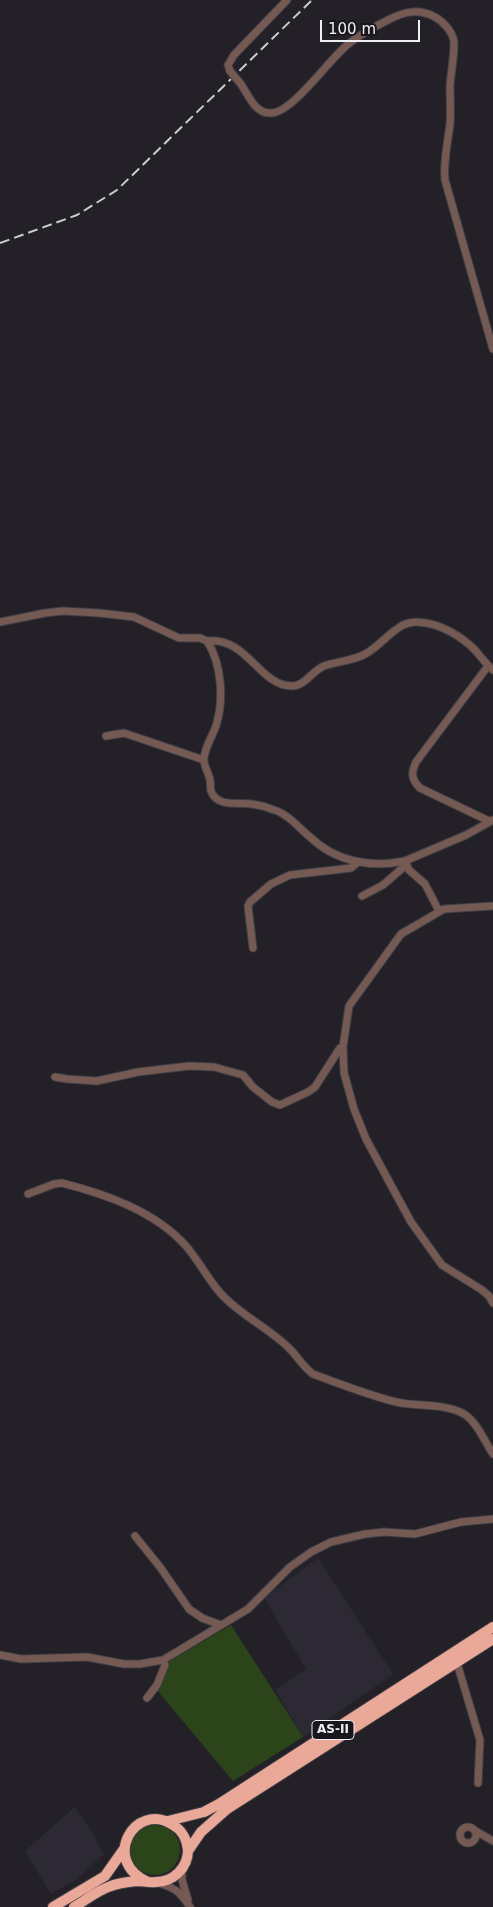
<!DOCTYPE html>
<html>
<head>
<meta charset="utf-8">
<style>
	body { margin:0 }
	#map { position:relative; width:493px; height:1907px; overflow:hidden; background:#232127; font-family:"DejaVu Sans",sans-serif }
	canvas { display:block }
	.scale { position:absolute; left:320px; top:20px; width:100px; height:22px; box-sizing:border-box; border:2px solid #f0eff3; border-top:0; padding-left:6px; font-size:15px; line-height:18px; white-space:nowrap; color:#f0eff3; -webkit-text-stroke:4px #19171d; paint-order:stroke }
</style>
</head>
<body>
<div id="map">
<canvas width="493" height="1907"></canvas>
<div class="scale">100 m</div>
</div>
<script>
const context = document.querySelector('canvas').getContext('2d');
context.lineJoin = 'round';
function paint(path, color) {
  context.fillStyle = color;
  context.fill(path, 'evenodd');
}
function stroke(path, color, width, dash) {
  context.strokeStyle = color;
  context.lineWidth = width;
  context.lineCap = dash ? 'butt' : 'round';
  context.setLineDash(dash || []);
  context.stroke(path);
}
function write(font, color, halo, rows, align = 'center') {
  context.font = font + ' "DejaVu Sans",sans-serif';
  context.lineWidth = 5;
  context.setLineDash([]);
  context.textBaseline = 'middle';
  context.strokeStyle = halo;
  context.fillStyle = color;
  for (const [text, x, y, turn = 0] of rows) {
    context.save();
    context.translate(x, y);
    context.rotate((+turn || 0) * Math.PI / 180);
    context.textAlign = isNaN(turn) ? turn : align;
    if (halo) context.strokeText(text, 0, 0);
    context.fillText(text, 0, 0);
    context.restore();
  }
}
const built = new Path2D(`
	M 318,1558 L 393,1674 L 303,1737 L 275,1690 L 306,1669 L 264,1598 Z
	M 75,1807 L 92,1832 L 104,1854 L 76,1880 L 51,1894 L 25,1851 Z`);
const green = new Path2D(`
	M 231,1625 L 303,1737 L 233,1781 L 156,1689 L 168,1662 Z
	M130 1850a25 25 0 1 1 50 0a25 25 0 1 1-50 0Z`);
const minor = new Path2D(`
	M 230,71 L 228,65 L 234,55 L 287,0
	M 240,83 C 248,93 254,114 271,113 C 292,113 328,61 346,46 C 358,35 373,28 388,20 C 403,12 418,8 435,17 C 444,22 454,33 454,44 C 454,58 451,72 450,86 C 450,98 451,111 450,124 C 448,142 443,161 445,180 L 493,349
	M 0,622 L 45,613 L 63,611 L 99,613 L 134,617 L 179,638 L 200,638 L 207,641 C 222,664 224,700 216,726 C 212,737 205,747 204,758 C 203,766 209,773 210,780 C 211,784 210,788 211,791 C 217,808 239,802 252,804 C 259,805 267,807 274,810 C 288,814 299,828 310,837 C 336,862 371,868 405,861 L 466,835 L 493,820
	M 207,641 C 247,636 259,686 292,686 C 305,686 312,671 324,666 C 337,661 355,661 367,653 C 380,645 390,632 403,625 C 411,621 418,622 426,623 C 444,626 462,637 475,650 C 481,657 486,664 493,670
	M 488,666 L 416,762 C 411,773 411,779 420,788 L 489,821
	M 106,736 L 124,733 L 204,760
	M 405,861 L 409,870 L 425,884 L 439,911
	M 362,896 L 383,885 L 406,865
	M 493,906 L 444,909 L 401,934 L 349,1006 L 343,1047 L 344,1073 L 354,1109 L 366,1139 L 411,1222 L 442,1265 L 482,1290 L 489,1296 L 493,1303
	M 253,948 L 248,906 L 250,902 L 271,884 L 290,875 L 351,868 L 357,863
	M 55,1077 L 67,1079 L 97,1081 L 138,1072 L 189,1066 L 214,1067 L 243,1075 L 253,1087 L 272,1102 L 280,1105 L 308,1092 L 315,1087 L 340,1048 L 343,1047
	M 28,1194 L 54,1184 L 62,1183 C 105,1194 155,1211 186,1246 C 200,1262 209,1282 224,1297 C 244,1317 270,1329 290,1349 C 298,1357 303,1367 313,1374 C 340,1384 368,1395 396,1402 C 417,1407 445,1403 464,1414 C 477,1422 485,1442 493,1454
	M 135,1536 L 160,1567 L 189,1609 L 202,1618 L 221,1625
	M 0,1655 L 21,1659 L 87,1657 L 124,1664 L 140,1664 L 163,1660 L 248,1609 L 290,1567 L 311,1552 L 331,1542 L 365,1534 L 384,1532 L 415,1534 L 461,1522 L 493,1519
	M 457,1663 L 480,1740 L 478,1783
	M 147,1698 L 157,1685 L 165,1665 L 163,1660
	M460 1835a8 8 0 1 1 16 0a8 8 0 1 1-16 0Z
	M 474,1830 L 493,1841
	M 182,1869 L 182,1880 L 188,1900
	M 158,1883 C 176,1888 180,1892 190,1907`);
const highway = new Path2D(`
	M 168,1821 L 204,1812 L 219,1804 L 493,1627
	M 188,1851 L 201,1832 L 227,1809 L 493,1639
	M 53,1907 L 105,1876 L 124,1849
	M 74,1907 C 86,1900 98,1890 111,1886 C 119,1883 129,1882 137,1881 C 143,1881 150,1883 156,1882 C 173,1882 188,1868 188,1850 C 187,1840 182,1830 173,1825 C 135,1800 100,1861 148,1882`);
const rail = new Path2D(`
	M 0,243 L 77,215 L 117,190 L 312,0`);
const minorBridge = new Path2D(`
	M 230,71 L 240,83`);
const shields = [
	[333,1730,42]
];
const shieldNames = [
	["AS-II",333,1730]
];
paint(built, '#2c2934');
paint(green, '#2b4419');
stroke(minor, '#403e44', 9);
stroke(highway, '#403e44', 12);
stroke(minor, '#755a54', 7);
stroke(highway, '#eaa899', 10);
stroke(rail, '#cdccd0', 2, [10, 5]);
stroke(minorBridge, '#403e44', 9, []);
stroke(minorBridge, '#755a54', 7);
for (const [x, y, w] of shields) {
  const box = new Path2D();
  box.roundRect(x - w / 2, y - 9.5, w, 19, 4);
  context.fillStyle = '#19171d';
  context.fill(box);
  stroke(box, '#f0eff3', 1);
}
write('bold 12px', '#f0eff3', null, shieldNames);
</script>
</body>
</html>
